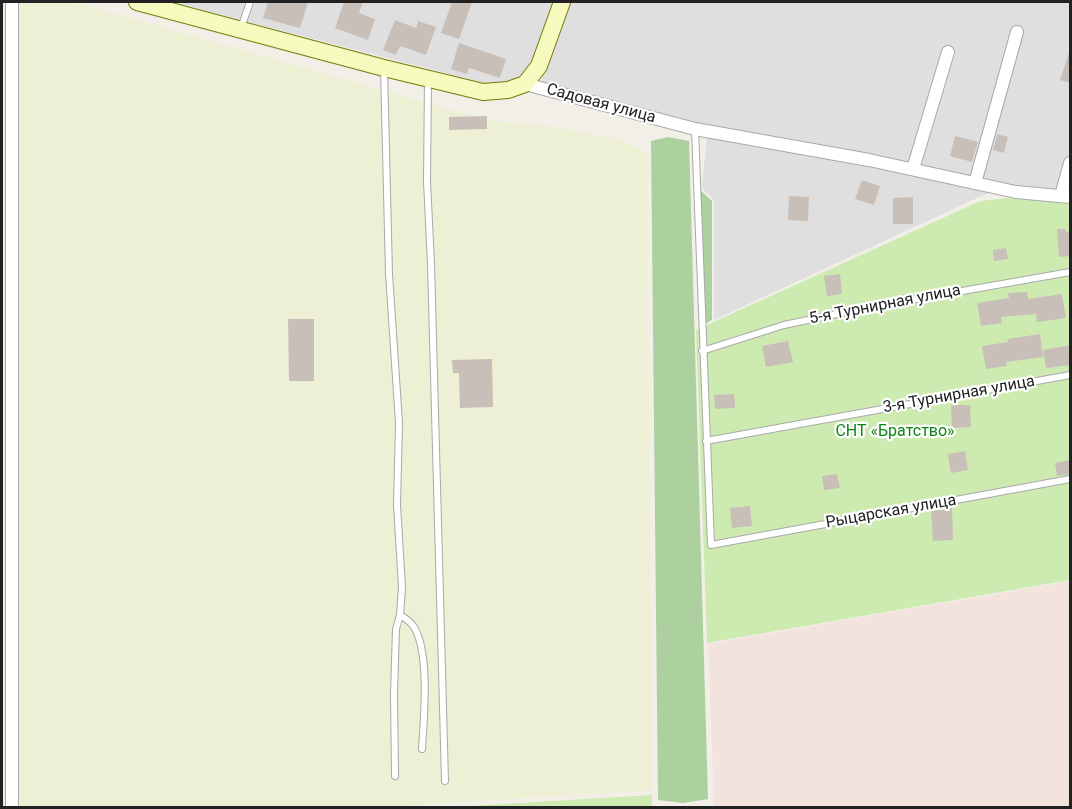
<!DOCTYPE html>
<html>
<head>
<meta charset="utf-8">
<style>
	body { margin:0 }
	#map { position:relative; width:1072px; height:809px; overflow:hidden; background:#f2efe9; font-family:Roboto,sans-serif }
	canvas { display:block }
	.frame { position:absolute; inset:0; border:3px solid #222; pointer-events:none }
</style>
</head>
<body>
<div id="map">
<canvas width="1072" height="809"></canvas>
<div class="frame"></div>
</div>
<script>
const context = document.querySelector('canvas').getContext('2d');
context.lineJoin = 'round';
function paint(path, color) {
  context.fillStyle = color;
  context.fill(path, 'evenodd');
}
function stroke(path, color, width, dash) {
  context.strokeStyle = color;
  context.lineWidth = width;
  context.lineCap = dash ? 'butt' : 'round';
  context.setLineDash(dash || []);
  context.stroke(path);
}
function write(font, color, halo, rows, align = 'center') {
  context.font = font + ' Roboto,sans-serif';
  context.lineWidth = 4.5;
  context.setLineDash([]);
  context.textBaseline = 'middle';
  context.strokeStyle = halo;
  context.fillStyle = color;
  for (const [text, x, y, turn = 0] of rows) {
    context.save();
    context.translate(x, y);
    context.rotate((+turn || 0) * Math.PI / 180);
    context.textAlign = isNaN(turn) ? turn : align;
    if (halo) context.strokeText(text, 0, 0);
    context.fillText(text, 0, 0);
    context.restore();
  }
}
const residential = new Path2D(`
	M 171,2 L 557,2 L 534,61 L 521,77 L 507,82 L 484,83 Z
	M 569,2 L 1070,2 L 1070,193 L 1015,187 L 700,125 L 540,84 L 556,44 Z
	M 707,135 L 868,163 L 990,192 L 714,320 L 714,200 L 702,188 Z`);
const military = new Path2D(`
	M 1070,581 L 1070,807 L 714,807 L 708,644 Z`);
const farmland = new Path2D(`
	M 2,2 L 74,2 L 487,120 L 549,126 L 619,139 L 647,152 L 652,790 L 371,808 L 2,808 Z`);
const grass = new Path2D(`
	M 1008,198 L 1070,202 L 1070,580 L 707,643 L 696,330 L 980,201 Z
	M 652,795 L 652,807 L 453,807 Z`);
const forest = new Path2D(`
	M 668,137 L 689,141 L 708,799 L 683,803 L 658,800 L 651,141 Z
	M 700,190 L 712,201 L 712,320 L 703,325 Z`);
const building = new Path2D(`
	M 268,2 L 308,2 L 300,28 L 263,18 Z
	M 344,2 L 363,2 L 359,13 L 375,19 L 368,40 L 335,28 Z
	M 452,2 L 472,2 L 459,39 L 441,33 Z
	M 395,20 L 416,28 L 418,21 L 436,27 L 426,55 L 400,46 L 396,55 L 383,50 Z
	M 459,43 L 506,59 L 500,78 L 469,68 L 467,74 L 451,69 Z
	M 1069,53 L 1071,54 L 1071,83 L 1060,80 Z
	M 487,116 L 487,129 L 449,130 L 449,117 Z
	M 997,134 L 1008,137 L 1004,153 L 993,150 Z
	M 955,136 L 978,142 L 972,162 L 950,156 Z
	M 862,180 L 880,186 L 874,205 L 855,199 Z
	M 789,196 L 809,197 L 808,221 L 788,220 Z
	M 913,197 L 913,224 L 893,224 L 893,198 Z
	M 1057,229 L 1065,229 L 1066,232 L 1071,232 L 1071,256 L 1059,257 Z
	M 1006,248 L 1008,259 L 994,261 L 993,250 Z
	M 840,274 L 842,294 L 827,296 L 824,276 Z
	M 1027,292 L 1028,299 L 1062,294 L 1066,318 L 1037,322 L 1036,314 L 1001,317 L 1002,323 L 981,326 L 977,303 L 1009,298 L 1008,293 Z
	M 288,319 L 314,319 L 314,381 L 289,381 Z
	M 1040,334 L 1043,357 L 1006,362 L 1007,366 L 986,369 L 982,346 L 1008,342 L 1008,339 Z
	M 788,341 L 793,362 L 766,367 L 762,346 Z
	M 1071,345 L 1071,365 L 1046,368 L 1043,350 Z
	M 492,359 L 493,407 L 460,408 L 459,373 L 453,373 L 452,360 Z
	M 734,394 L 735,408 L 715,409 L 714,395 Z
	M 951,405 L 970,405 L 971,427 L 952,428 Z
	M 965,451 L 968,470 L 951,473 L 948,454 Z
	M 1071,460 L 1071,474 L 1057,476 L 1055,463 Z
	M 837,474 L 840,488 L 824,490 L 822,476 Z
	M 750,506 L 752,526 L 732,528 L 730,508 Z
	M 952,506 L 953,540 L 933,541 L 931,510 Z`);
const lane = new Path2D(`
	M 241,28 L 250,2
	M 384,68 L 389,274 L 399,423 L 397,505 L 402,587 L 400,615 L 396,629 L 394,694 L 395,776
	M 428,79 L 427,181 L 431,264 L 445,781
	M 695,129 L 711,545 L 1070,479
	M 702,351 L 784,325 L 860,309 L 1070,272
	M 706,441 L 1070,375
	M 400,615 C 405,618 411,622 414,627 C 430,653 424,718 422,749`);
const street = new Path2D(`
	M 12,2 L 12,808
	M 525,84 L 695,129 L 869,160 L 1016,192 L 1070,197
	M 913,169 L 948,52
	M 975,183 L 1017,32
	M 1061,196 L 1070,163`);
const secondary = new Path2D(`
	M 137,2 L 384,68 L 483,92 L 508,90 L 525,84 L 539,66 L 562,2`);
const streetNames = [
	["Садовая улица",601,104,15],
	["5-я Турнирная улица",885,305,-11],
	["3-я Турнирная улица",959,395,-10],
	["Рыцарская улица",891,512,-10]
];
const parkNames = [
	["СНТ «Братство»",895,432]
];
paint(residential, '#e0dfdf');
paint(military, '#f3e3dd');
paint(farmland, '#eef0d5');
paint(grass, '#cdebb0');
paint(forest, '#add19e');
paint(building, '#c7bfb8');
stroke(lane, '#a9a9a9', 8);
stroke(street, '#a9a9a9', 14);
stroke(secondary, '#707d05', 18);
stroke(lane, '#fff', 6);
stroke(street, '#fff', 12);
stroke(secondary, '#f7fabf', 16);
write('16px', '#222', '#fff', streetNames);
write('16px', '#0c8416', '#fff', parkNames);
</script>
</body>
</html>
